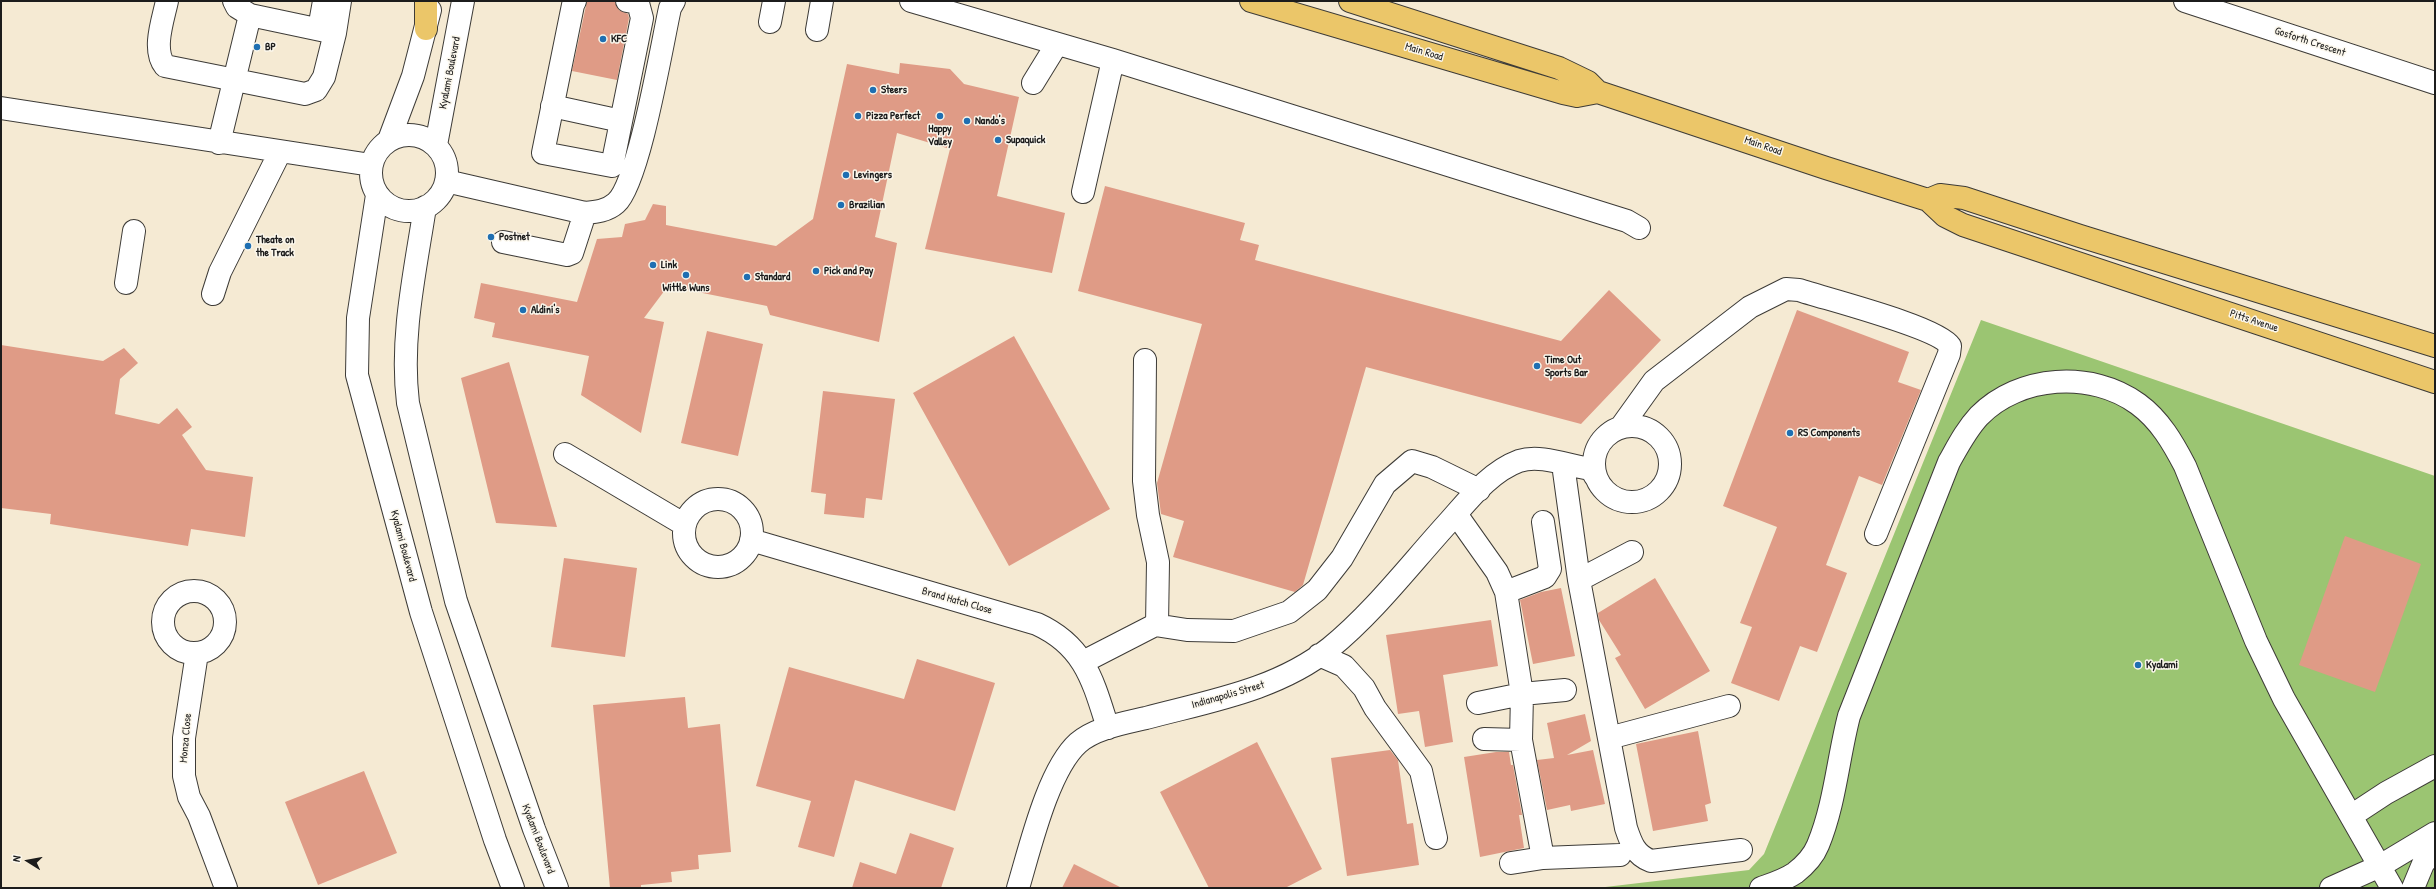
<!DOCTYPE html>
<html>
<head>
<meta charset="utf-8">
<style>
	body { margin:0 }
	#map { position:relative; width:2436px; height:889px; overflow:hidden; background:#f5ead3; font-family:"Patrick Hand",sans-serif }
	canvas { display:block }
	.frame { position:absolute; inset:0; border:2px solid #1c1c1c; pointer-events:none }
	.north { position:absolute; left:8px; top:841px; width:40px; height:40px; -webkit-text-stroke:3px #fbf7ec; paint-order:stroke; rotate:281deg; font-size:11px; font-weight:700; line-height:16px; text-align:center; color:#1c1c1c }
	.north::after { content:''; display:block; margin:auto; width:14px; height:18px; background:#1c1c1c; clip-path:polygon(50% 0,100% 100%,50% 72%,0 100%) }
</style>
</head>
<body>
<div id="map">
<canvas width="2436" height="889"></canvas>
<div class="frame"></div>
<div class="north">N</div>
</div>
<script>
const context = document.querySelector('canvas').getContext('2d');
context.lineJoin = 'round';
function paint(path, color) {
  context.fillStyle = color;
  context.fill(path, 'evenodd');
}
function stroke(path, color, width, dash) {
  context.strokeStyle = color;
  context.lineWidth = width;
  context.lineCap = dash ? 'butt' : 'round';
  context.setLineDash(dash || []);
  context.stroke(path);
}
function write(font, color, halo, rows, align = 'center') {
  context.font = font + ' "Patrick Hand",sans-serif';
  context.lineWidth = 3;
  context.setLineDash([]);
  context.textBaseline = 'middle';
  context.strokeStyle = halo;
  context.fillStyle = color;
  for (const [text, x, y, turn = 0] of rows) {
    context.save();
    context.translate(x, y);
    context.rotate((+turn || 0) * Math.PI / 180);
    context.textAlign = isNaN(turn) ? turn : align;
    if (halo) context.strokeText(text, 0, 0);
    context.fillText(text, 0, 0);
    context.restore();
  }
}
const green = new Path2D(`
	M 1981,320 L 2435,476 L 2435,888 L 1597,888 L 1749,870 L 1764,854 Z`);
const building = new Path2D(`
	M 587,1 L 615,2 L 619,10 L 628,14 L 629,18 L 617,80 L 572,71 Z
	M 900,63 L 950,69 L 964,84 L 1019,97 L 997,196 L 1065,213 L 1052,273 L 925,249 L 950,149 L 897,133 L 875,237 L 897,243 L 879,342 L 770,315 L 767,306 L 668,286 L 644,318 L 664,322 L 641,433 L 581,395 L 589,356 L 492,337 L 495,323 L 474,318 L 481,283 L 577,302 L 597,239 L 622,237 L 625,224 L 645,220 L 653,204 L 666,206 L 666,225 L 776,246 L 813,219 L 847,64 L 899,74 Z
	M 1105,186 L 1245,223 L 1240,240 L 1259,245 L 1255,260 L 1561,341 L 1609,290 L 1661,340 L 1581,424 L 1366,367 L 1303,585 L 1295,592 L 1173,557 L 1184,521 L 1161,514 L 1157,483 L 1202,324 L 1078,291 Z
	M 1797,310 L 1909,352 L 1898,382 L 1921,390 L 1882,485 L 1859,476 L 1826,565 L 1847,573 L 1817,652 L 1800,646 L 1779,701 L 1731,683 L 1752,627 L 1740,623 L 1777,527 L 1723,506 Z
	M 707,331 L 763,344 L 738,456 L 681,443 Z
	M 1014,336 L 1110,509 L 1009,566 L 913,393 Z
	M 1,345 L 103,361 L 124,348 L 138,363 L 120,379 L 115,414 L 159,424 L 177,408 L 192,427 L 182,435 L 206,470 L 253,477 L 245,537 L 191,529 L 188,546 L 50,524 L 51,514 L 1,508 Z
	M 509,362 L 557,527 L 496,523 L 461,378 Z
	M 823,391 L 895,399 L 882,500 L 866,498 L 864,518 L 824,514 L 826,494 L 811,492 Z
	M 2345,536 L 2421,564 L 2375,692 L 2299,665 Z
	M 564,558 L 637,568 L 625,657 L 551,647 Z
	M 1655,578 L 1710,671 L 1645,709 L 1615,658 L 1621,655 L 1599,620 L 1598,613 Z
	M 1561,588 L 1575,656 L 1533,664 L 1520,600 L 1541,592 Z
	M 1491,620 L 1498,666 L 1443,675 L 1453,742 L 1425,747 L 1419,711 L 1398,714 L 1386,635 Z
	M 917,659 L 995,683 L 955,811 L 855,780 L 834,857 L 798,847 L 811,801 L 756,786 L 789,667 L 904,699 Z
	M 685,697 L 688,728 L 720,724 L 731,852 L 698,855 L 699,869 L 671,872 L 672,882 L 641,885 L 641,888 L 610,888 L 593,705 Z
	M 1585,714 L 1591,741 L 1567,755 L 1593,750 L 1605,804 L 1571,811 L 1570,805 L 1547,810 L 1537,760 L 1554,758 L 1547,723 Z
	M 1698,731 L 1711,803 L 1705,805 L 1708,821 L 1653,831 L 1636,744 Z
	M 1257,742 L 1322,869 L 1285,888 L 1209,888 L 1160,792 Z
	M 1390,750 L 1398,760 L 1407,824 L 1413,823 L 1419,865 L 1347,876 L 1331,758 Z
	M 1496,752 L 1509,752 L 1511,765 L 1513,765 L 1522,815 L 1519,815 L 1524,848 L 1480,857 L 1464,757 Z
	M 364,771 L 397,853 L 318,885 L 285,802 Z
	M 910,833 L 954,848 L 941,888 L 852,888 L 860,862 L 896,874 Z
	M 1074,864 L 1122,888 L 1062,888 Z`);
const minor = new Path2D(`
	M 167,1 C 163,20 152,50 165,66 L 305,94 L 316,90 L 324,77 L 335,33 L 250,15 L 237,7 L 234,1
	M 575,1 L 573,5 L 543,153 L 612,166 L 642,18 L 638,3 L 627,1
	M 911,1 L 1113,60 L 1627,221 L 1639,228
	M 2185,1 L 2435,83
	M 770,22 L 774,1
	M 319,29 L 324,1
	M 817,30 L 822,1
	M 335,33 L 340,1
	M 1033,83 L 1057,44
	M 552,106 L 621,121
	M 1,108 L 371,165
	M371 173a38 38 0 1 1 76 0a38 38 0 1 1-76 0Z
	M 389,140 L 413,76 L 430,10
	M 219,143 L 250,15
	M 436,145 L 463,1
	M 446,181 L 585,213 C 596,212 607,211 616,203 C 639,183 662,44 670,8 L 674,1
	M 1083,192 L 1113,60
	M 377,195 L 358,318 L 357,375 L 421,612 L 495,840 L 513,888
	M 425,207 C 415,272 400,338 408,403 L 456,601 L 534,829 L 557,888
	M 503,242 L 567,255 L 572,253 L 585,213
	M 126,283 L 134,231
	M 213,294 L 220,272 L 280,152
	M 1145,360 L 1144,481 L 1148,515 L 1158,562 L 1157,625
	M1594 464a38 38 0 1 1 76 0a38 38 0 1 1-76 0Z
	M 1621,427 L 1654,381 L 1750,307 L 1786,289 L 1799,290 C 1826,299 1938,327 1950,346 L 1949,354 L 1876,534
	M 565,454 L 685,525
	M 1563,464 L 1579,580 L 1626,828 C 1631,843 1635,855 1651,861 L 1741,850
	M684 533a34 34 0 1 1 68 0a34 34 0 1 1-68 0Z
	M 1456,514 L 1497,572 L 1506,592 L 1522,694 L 1521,740 L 1543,858 L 1620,855
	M 751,540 L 1037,624 C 1085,646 1093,681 1108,728
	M 1579,580 L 1632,552
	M163 622a31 31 0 1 1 62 0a31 31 0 1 1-62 0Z
	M 1506,592 L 1545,577 L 1550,569 L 1543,522
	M 197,653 L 184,738 L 184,776 L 189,797 L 199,816 L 226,888
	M 1319,655 L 1344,666 L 1364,688 L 1375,708 L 1421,771 L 1436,838
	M 1083,662 L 1155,625 L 1187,630 L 1234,631 L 1289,612 L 1317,590 L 1342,558 L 1385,484 L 1412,461 L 1432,467 L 1479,490
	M 1478,703 L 1522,694 L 1565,690
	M 1609,738 L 1729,706
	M 1484,739 L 1521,740
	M 2351,816 L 2386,793 L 2435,766
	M 1511,863 L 1543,858
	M 1018,888 C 1030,848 1048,770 1078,743 C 1095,728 1125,723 1146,718 C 1210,701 1277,690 1330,648 C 1373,613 1409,566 1447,524 C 1467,502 1489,472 1519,461 C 1541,454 1569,466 1591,469 L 1595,476
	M 1761,888 C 1772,884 1785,880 1795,873 C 1804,866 1814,855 1818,845 C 1835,804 1838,758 1849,716 L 1949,462 C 1958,446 1966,430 1979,416 C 2019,375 2092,370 2138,404 C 2160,420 2173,443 2185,466 L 2256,641 L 2284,699 L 2392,888
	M 2331,888 L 2380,866 L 2435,833
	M 2413,888 L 2423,864 L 2435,849`);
const major = new Path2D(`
	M 1251,1 L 1563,93 L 1577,96 L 1598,92
	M 1350,1 L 1559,68 L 1588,82 L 1598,92 L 1826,168 L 1928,200 L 1945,216 L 1963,225 L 2435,382
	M 426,29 L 426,1
	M 1928,200 L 1940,195 L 1964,198 L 2080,236 L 2435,346`);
const markers = [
	[603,39,4,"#1f6fb2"],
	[257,47,4,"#1f6fb2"],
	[873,90,4,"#1f6fb2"],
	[858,116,4,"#1f6fb2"],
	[940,116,4,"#1f6fb2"],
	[967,121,4,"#1f6fb2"],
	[998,140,4,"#1f6fb2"],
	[846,175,4,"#1f6fb2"],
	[841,205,4,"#1f6fb2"],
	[491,237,4,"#1f6fb2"],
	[248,246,4,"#1f6fb2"],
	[653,265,4,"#1f6fb2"],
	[816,271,4,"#1f6fb2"],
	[686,275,4,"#1f6fb2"],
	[747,277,4,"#1f6fb2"],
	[523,310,4,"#1f6fb2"],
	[1537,366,4,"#1f6fb2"],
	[1790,433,4,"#1f6fb2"],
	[2138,665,4,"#1f6fb2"]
];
const poiNames = [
	["KFC",611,39],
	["BP",265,47],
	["Steers",881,90],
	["Pizza Perfect",866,116],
	["Nando's",975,121],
	["Happy",940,129,"center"],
	["Valley",940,142,"center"],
	["Supaquick",1006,140],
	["Levingers",854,175],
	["Brazilian",849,205],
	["Postnet",499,237],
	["Theate on",256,240],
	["the Track",256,253],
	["Link",661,265],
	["Pick and Pay",824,271],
	["Standard",755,277],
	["Wittle Wuns",686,288,"center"],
	["Aldini's",531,310],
	["Time Out",1545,360],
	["Sports Bar",1545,373],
	["RS Components",1798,433],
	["Kyalami",2146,665]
];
const streetNames = [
	["Gosforth Crescent",2310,42,18],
	["Main Road",1424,52,17],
	["Kyalami Boulevard",450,73,-79],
	["Main Road",1763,146,19],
	["Pitts Avenue",2254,321,18],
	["Kyalami Boulevard",403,546,75],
	["Brand Hatch Close",957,601,16],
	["Indianapolis Street",1228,695,-16],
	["Monza Close",186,738,-85],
	["Kyalami Boulevard",538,839,69]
];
paint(green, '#9bc572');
paint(building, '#df9b86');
stroke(minor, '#3d3b37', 24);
stroke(major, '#3d3b37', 24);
stroke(minor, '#fff', 22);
stroke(major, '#ebc669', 22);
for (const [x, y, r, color] of markers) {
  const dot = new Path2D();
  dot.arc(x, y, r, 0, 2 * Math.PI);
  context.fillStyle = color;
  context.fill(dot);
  stroke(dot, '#fbf7ec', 1.5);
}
write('bold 11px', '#1c1c1c', '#fbf7ec', poiNames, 'left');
write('11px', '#1c1c1c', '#fbf7ec', streetNames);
</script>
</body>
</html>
